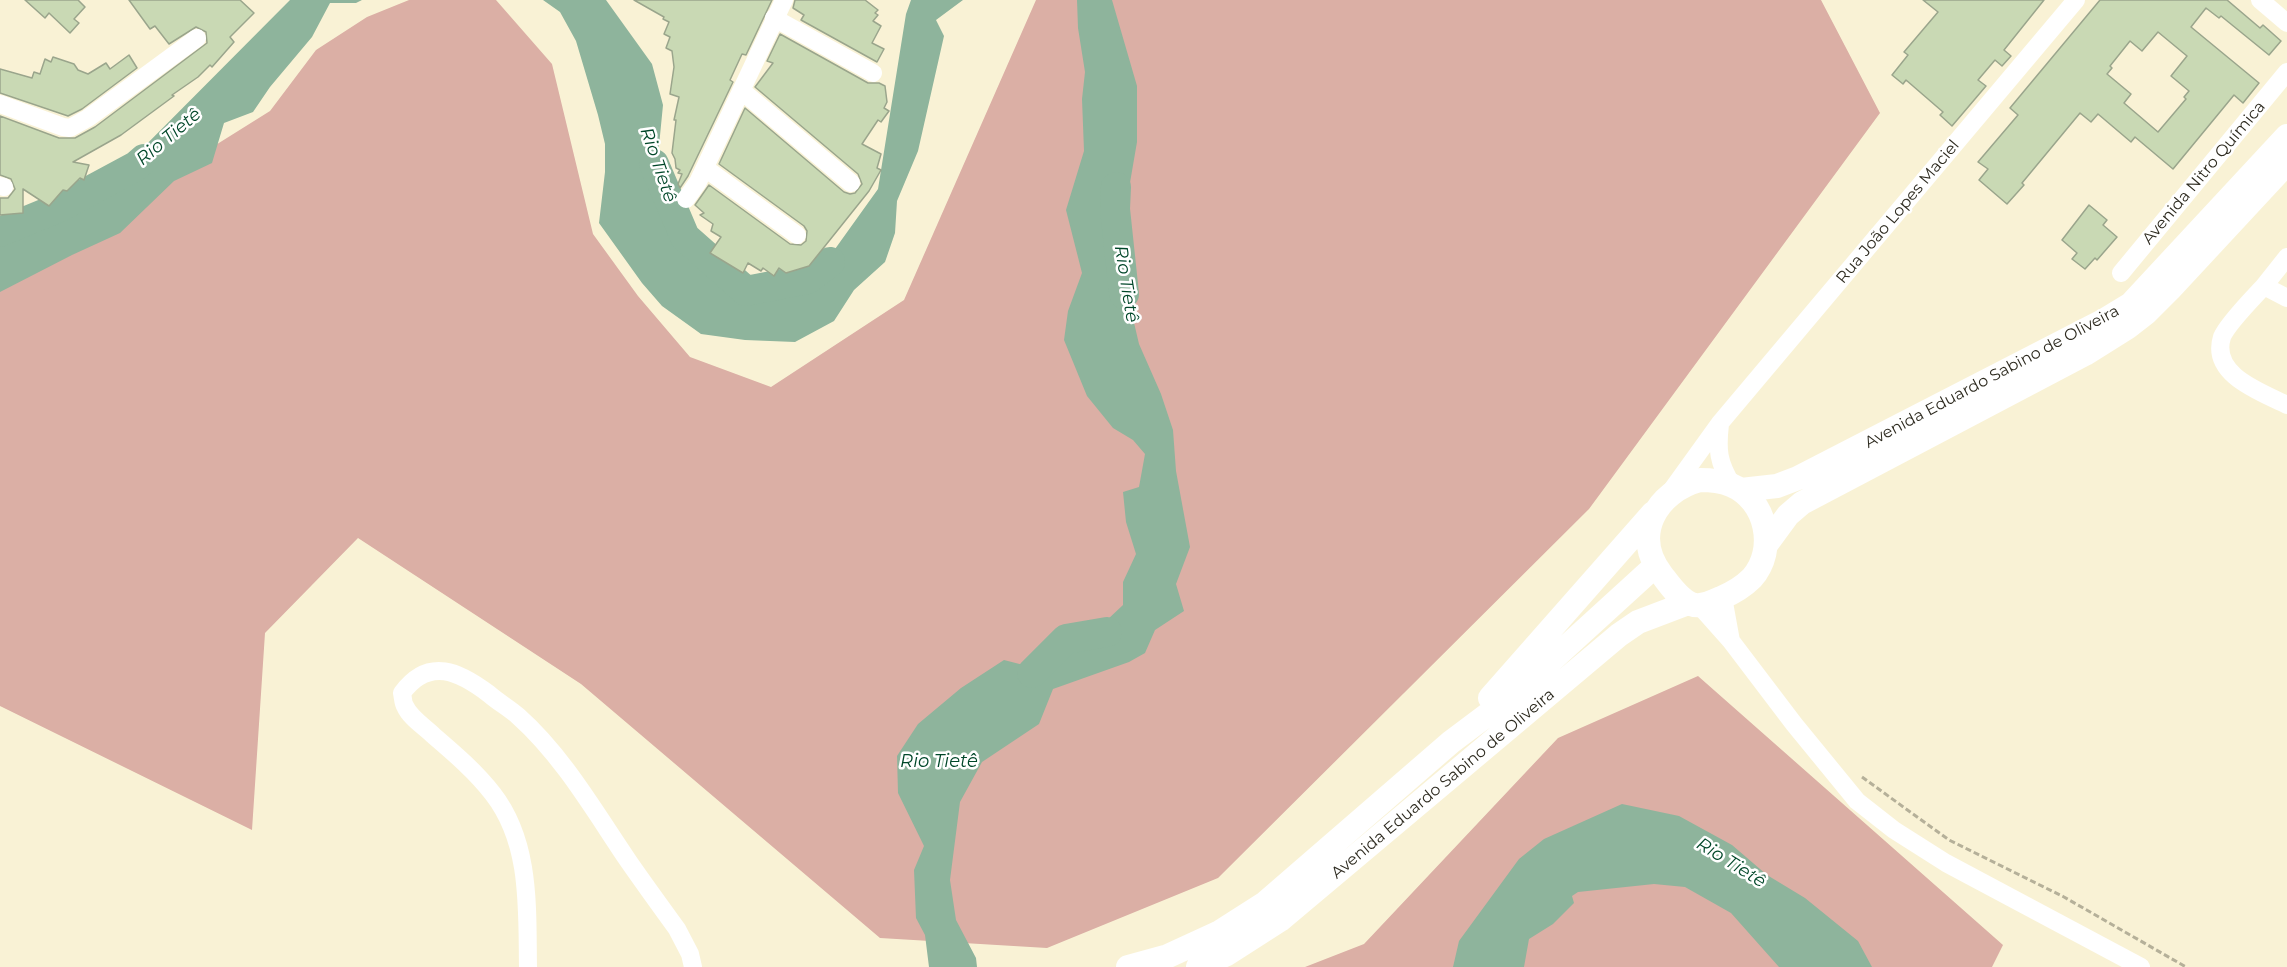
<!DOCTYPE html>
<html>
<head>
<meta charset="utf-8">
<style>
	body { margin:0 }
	canvas { display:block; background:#f9f2d5 }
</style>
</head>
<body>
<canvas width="2287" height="967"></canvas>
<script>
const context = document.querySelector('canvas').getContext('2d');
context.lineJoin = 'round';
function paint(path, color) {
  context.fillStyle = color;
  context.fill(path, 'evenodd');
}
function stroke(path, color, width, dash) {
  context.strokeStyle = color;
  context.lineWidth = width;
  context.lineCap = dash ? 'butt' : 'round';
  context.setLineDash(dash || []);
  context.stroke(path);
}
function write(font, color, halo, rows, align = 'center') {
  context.font = font + ' Montserrat,sans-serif';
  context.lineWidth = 5;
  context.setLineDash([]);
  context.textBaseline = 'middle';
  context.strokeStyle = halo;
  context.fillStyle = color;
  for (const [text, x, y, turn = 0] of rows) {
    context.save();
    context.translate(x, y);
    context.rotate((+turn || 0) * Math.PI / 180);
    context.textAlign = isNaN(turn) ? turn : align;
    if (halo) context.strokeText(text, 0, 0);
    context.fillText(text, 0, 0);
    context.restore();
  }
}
const forest = new Path2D(`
	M 409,0 L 496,0 L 552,64 L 593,234 L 638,296 L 690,357 L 771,387 L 904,300 L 1036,0 L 1821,0 L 1880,113 L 1589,509 L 1218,878 L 1047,948 L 880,938 L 581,684 L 358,538 L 265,633 L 252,830 L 0,706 L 0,280 L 270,111 L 316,50 L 367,17 Z
	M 1698,676 L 2003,945 L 1992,967 L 1305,967 L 1364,944 L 1558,738 Z`);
const water = new Path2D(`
	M 290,0 L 362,0 L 356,3 L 330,3 L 312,37 L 270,87 L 253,112 L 224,123 L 212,163 L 174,181 L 120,233 L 72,255 L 0,292 L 0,243 L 110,181 Z
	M 543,0 L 606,0 L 652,64 L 663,105 L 658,156 L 671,204 L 682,233 L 710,274 L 737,292 L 766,295 L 797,281 L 830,256 L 878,189 L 906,14 L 911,0 L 963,0 L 936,20 L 944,36 L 918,151 L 897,201 L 895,233 L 885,262 L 854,290 L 834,321 L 795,342 L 745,340 L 701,334 L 662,306 L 642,283 L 599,223 L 605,172 L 605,144 L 598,115 L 576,41 L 560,12 Z
	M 1077,0 L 1112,0 L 1137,86 L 1137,142 L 1127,200 L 1112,243 L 1124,262 L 1128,297 L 1139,344 L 1161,394 L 1173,430 L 1176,471 L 1190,547 L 1176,584 L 1184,611 L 1155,630 L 1145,653 L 1129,662 L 1053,689 L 1039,724 L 982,762 L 960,802 L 950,880 L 956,920 L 976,958 L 977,967 L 929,967 L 925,935 L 916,918 L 914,870 L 924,846 L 898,793 L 897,756 L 918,724 L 961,688 L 1004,660 L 1035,668 L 1052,651 L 1083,628 L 1106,621 L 1123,605 L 1123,582 L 1136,554 L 1126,522 L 1123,492 L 1139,487 L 1145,454 L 1133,440 L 1113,428 L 1087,396 L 1064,340 L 1068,311 L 1082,273 L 1066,210 L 1084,151 L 1082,99 L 1085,72 L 1078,28 Z
	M 1622,804 L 1679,816 L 1732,845 L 1767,875 L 1805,898 L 1858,941 L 1872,967 L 1779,967 L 1731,913 L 1685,887 L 1654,884 L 1578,892 L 1572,896 L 1574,903 L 1553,924 L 1529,939 L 1524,967 L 1453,967 L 1459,941 L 1519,859 L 1544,839 Z`);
const river = new Path2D(`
	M 654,164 L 685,237 L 746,291 L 808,279 L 830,262
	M 1116,187 L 1115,209 L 1124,294
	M 0,232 L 58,208 L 136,166 L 144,159
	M 1032,673 L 1066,639 L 1107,632`);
const building = new Path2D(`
	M 25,0 L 78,0 L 85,7 L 74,19 L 79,23 L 70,33 L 49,13 L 45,18 Z
	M 129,0 L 240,0 L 254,13 L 230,37 L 234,42 L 212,67 L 210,65 L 198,77 L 172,95 L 174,96 L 121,135 L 73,162 L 89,165 L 84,180 L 80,178 L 67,191 L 63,190 L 49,206 L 23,189 L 23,213 L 0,215 L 0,198 L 8,198 L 15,189 L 11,179 L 0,175 L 0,116 L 59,138 L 75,138 L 95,127 L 207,43 L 206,32 L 196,27 L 169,44 L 155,26 L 150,29 Z
	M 634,0 L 772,0 L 746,55 L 742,54 L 730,80 L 733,82 L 688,176 L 680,188 L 678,184 L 682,174 L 678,173 L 680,170 L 676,168 L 675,159 L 672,153 L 676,120 L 674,120 L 679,97 L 670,94 L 674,67 L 672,51 L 666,48 L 670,37 L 664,34 L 669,22 L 663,19 L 664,17 Z
	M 795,0 L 865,0 L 878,10 L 875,13 L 878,15 L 873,21 L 881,26 L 872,43 L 884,49 L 877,62 L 801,20 L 804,15 L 793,8 Z
	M 1923,0 L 2044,0 L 2004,50 L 2011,56 L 2002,66 L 1995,60 L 1978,80 L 1986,86 L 1952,126 L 1940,115 L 1943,112 L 1906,80 L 1903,84 L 1892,75 L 1908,55 L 1904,52 L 1938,12 Z
	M 2100,0 L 2227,0 L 2260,28 L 2263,25 L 2281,41 L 2269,55 L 2221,16 L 2219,18 L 2206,8 L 2191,27 L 2259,83 L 2243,103 L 2234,95 L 2173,169 L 2135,137 L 2131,142 L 2098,114 L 2091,122 L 2080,113 L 2022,183 L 2024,185 L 2007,204 L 1979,180 L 1988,169 L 1978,162 L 2018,115 L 2010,108 ZM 2158,32 L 2187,56 L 2171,76 L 2189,91 L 2184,97 L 2186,99 L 2158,132 L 2124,103 L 2131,94 L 2107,74 L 2112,68 L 2110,66 L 2130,41 L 2142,51 Z
	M 780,34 L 868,83 L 879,83 L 885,86 L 887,102 L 884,108 L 889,111 L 881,122 L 878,120 L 862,144 L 881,154 L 877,168 L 881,170 L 869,191 L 809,266 L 786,273 L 779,268 L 774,276 L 763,268 L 761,271 L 748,263 L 743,273 L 710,253 L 721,237 L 711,231 L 713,224 L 700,215 L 704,213 L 695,205 L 709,185 L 790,244 L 801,245 L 806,241 L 807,231 L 804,226 L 719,164 L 745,108 L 844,192 L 850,194 L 855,193 L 862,184 L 858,174 L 755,87 L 773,63 L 767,61 Z
	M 129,55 L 137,68 L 82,109 L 68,116 L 0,93 L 0,69 L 32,78 L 34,72 L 40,74 L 45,59 L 51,62 L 53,57 L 74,64 L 78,70 L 88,74 L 106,63 L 110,69 Z
	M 2089,205 L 2107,220 L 2103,225 L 2117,237 L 2097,260 L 2095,258 L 2085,269 L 2072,259 L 2077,253 L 2062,240 Z`);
const path = new Path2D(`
	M 1862,777 L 1949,840 L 2064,897 L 2186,967`);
const minor = new Path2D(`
	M 2260,0 L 2287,23
	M 774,18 L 873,73
	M 742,91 L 851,183
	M 0,104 L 63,127 L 70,128 L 88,118 L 197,38
	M 705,168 L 797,235
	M 0,186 L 4,187
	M 686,199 L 698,182 L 784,0
	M 2121,273 L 2287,72
	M 2264,286 L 2287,257
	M 2287,298 L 2264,286 C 2254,297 2227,324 2222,337 C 2210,375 2261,392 2287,405
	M 1720,424 C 1717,450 1718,462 1732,485
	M 1671,491 L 1720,423 L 2076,0
	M 1723,597 L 1731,641
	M 1699,605 L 1731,641 L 1794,724 L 1857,801 L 1894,830 L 1946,863 L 2141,967
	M 528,967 C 527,908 531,843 493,794 C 476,772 455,754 434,736 C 425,727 410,718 405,706 C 403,703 403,697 402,693 C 429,656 460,672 489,694 C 498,702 509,708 518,716 C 563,756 595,812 629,862 C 645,885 661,907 677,929 L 690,954 L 693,967`);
const major = new Path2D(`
	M 1700,480 C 1711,480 1721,481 1731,485 C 1767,500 1777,550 1752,578 C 1743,587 1733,593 1721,598 C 1712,602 1701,608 1691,604 C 1679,599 1669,584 1662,575 C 1631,535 1656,492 1700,480 Z
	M 1741,490 L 1777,486 L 1798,478 L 2103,321 L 2131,304 L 2287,136
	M 1766,545 L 1788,515 L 1802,503 L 2085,354 L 2128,327 L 2146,313 L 2170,289 L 2287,163
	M 1490,698 L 1653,513
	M 1128,967 L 1168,956 L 1218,933 L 1265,903 L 1451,742 L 1503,703 L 1541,670 L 1655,566
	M 1198,967 L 1227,954 L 1280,920 L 1619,635 L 1638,622 L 1688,603`);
const streetNames = [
	["Avenida Nitro Química",2204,173,-50],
	["Rua João Lopes Maciel",1898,212,-50],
	["Avenida Eduardo Sabino de Oliveira",1992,377,-28],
	["Avenida Eduardo Sabino de Oliveira",1443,784,-40]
];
const waterNames = [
	["Rio Tietê",169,137,-40],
	["Rio Tietê",658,165,71],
	["Rio Tietê",1126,284,81],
	["Rio Tietê",939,762],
	["Rio Tietê",1731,863,32]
];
paint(forest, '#dbafa5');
paint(water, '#8eb49c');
stroke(river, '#8eb49c', 30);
paint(building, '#c9d9b4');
stroke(building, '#9aa58c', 1.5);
stroke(path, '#b5b099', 3, [6, 3]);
stroke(minor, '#fff', 18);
stroke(major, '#fff', 24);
write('16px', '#2e2b20', '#fff', streetNames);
write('italic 18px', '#004729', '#fff', waterNames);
</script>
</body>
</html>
